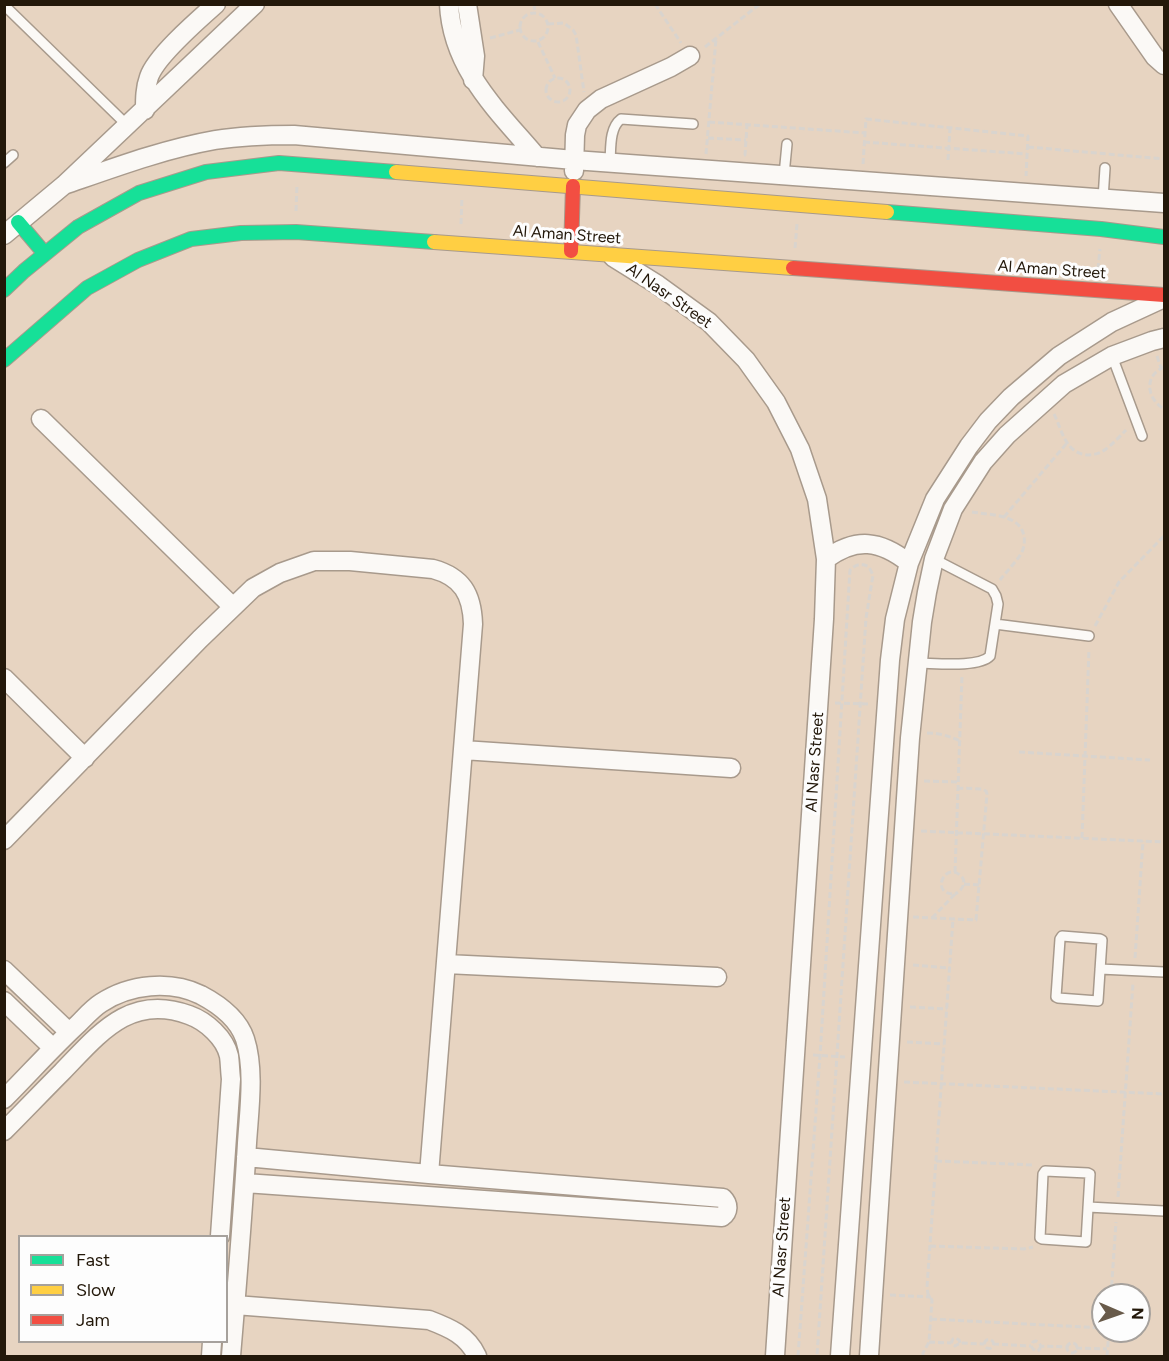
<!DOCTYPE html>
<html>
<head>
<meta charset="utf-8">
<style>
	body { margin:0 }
	#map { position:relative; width:1169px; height:1361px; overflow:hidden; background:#e7d4c1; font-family:Figtree,sans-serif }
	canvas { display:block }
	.frame { position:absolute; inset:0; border:6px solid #23180a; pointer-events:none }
	.legend { position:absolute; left:18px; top:1235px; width:210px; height:108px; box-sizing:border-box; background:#fdfdfd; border:2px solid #a6a19c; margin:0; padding:8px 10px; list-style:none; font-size:18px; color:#23180a }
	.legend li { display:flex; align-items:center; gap:12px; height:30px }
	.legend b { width:30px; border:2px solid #a6a19c }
	.north { position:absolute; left:1091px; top:1283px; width:60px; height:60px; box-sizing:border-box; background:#fdfdfd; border:2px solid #a6a19c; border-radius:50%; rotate:92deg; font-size:16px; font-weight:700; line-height:24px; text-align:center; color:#23180a }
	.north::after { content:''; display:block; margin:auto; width:21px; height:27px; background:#685a4a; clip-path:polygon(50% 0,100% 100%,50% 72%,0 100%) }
</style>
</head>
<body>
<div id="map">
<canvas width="1169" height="1361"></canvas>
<div class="frame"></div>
<ul class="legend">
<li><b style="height:8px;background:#16e098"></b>Fast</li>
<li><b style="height:8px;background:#ffcf43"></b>Slow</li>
<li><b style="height:8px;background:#f24e42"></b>Jam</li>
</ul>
<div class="north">N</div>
</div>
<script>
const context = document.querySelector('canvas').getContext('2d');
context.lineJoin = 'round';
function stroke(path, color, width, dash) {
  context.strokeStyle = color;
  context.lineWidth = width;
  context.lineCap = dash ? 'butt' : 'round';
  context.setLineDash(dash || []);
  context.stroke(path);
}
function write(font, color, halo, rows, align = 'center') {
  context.font = font + ' Figtree,sans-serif';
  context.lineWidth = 6;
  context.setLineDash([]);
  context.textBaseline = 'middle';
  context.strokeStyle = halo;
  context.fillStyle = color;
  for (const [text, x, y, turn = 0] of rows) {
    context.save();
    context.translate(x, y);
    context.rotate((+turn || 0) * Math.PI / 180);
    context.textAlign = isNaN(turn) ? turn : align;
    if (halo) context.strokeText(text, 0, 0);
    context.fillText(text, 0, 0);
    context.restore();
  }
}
const path = new Path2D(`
	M 534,4 L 535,13
	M 655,4 L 681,43
	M520 27a14 14 0 1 1 28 0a14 14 0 1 1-28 0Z
	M 548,24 L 564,23 L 573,30 L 576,35 L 584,92
	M 490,38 L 520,30
	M 538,42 L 555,78
	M 705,47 L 760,4
	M546 90a12 12 0 1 1 24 0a12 12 0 1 1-24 0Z
	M 709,122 L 865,133
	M 708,138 L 746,140
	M 864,142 L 1027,154
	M 1028,147 L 1164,159
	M 706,154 L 716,39
	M 744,155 L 745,155 L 747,125
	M 948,160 L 950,129
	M 863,164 L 866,119 L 1028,136 L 1026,176
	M 296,211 L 297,185
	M 461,224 L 462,197
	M 795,248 L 797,224
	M 1098,269 L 1100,249
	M 1157,356 L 1161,368
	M 1164,367 C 1143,376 1147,399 1164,409
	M 1054,414 C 1059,424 1062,436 1068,444 C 1077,457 1094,458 1106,449 C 1113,444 1120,436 1126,430
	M 972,512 C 990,515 1020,514 1024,536 C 1025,542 1024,548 1021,554 C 1015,563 1007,571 1000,580
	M 1004,517 L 1067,443
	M 1095,626 L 1119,582 L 1164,536
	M 835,703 L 871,704
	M 927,733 C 939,733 949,736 960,741
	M 1019,752 L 1150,760
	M 924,781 L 958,782
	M 921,831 L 1164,842
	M 1082,838 L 1089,649
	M 955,872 L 962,676
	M 964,884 L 979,885
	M 913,917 L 976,920 L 987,794 L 986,791 L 982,789 L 958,788
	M 932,918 L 955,894 C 930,895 944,862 960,875 C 968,881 962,891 955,894
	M 1135,958 L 1143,841
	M 913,965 L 950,968
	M 910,1007 L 947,1009
	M 907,1042 L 944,1044
	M 813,1055 L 845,1057
	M 904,1082 L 1164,1094
	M 936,1161 L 1033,1165
	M 1118,1197 L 1133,983
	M 930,1246 L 1024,1249 L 1033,1247
	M 890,1295 L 931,1297
	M 1111,1295 L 1116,1222
	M 931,1319 L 1103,1328
	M984.5 1344a4.5 4.5 0 1 1 9 0a4.5 4.5 0 1 1-9 0Z
	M 929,1342 L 951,1343
	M 960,1343 L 959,1340 L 956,1338 L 953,1339 L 951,1343 L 953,1345 L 955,1346 L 960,1343 L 984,1344
	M1067 1348a5 5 0 1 1 10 0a5 5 0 1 1-10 0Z
	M 993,1344 L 1031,1346
	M 1041,1346 L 1039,1350 L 1036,1351 L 1033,1349 L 1031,1346 L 1033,1342 L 1036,1341 L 1039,1343 L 1041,1346 L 1067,1347
	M 1076,1348 L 1107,1349
	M 798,1356 L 820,1056 L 850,570 C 856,564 862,563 869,567 L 873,575 L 866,618 L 817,1356
	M 923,1356 L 923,1353 L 929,1342 L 932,1300 L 928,1294 L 927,1287 L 953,919
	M 1107,1356 L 1109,1331`);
const lane = new Path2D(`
	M 4,5 L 128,126
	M 610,162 C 611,149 609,128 621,119 L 693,124
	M 4,163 L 13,155
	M 784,175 L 787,144
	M 1103,199 L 1105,168
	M 1112,356 L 1142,436
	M 995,624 L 1089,636
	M 917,663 C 934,663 979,668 990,656 L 998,604 L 996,596 L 992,589 L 934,559
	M 1062,936 L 1100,939 L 1102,940 L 1098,1001 L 1058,998 L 1056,997 L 1060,939 Z
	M 1100,969 L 1164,972
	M 1045,1171 L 1088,1173 L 1090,1174 L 1086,1242 L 1042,1239 L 1040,1238 L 1043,1174 Z
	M 1088,1207 L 1164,1211`);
const street = new Path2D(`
	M 449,4 C 452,69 498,111 537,157
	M 467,4 L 475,56 L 473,80
	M 1118,4 L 1155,57 L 1164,65
	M 145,110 C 145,99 145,88 149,77 C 156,56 198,20 216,4
	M 574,171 L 575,135 L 577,125 L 587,110 L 601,99 L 671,67 L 690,56
	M 64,185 C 113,168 164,149 215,140 C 241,136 268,135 294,135 L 574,160 L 1164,203
	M 4,235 L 64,185 L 255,4
	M 613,257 L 658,285 L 709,322 L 746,360 L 776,402 L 800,449 L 817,499 L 826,559 L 824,619 L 775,1356
	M 41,419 L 233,607
	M 826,559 C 856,537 880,540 909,563
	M 4,678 L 85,758
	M 463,750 L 731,768
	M 4,840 L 200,639 L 253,588 L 280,573 L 314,561 L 350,561 L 433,569 C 462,577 472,594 473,624 L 429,1174
	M 446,964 L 717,977
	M 4,970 L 69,1032
	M 4,1001 L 53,1048
	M 4,1099 C 29,1074 52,1048 78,1024 C 85,1017 93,1008 101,1003 C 130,984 170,980 201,995 C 220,1005 238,1018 245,1039 C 255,1070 249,1111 247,1143 C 243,1214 237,1285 231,1356
	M 4,1131 C 24,1111 43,1091 62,1072 C 99,1034 130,993 189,1015 C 206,1021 225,1038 229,1056 C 230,1063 230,1071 231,1079 L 220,1236
	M 245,1183 L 722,1217 C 729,1212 729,1204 723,1198 L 429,1174 L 246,1157
	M 235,1305 L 429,1320 C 450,1328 467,1335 477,1356
	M 211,1356 L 212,1342
	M 840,1356 L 890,660 L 895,619 L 909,563 L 935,499 L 969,446 L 988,421 L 1011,397 L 1059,356 L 1112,322 L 1164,298
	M 869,1356 L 910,738 L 922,622 L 927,592 L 934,559 L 953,509 L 983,462 L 1007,435 L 1064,384 L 1112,356 L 1152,341 L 1164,338`);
const fast = new Path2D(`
	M 887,212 L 1101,229 L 1164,237
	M 18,222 L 45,254
	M 4,290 L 24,271 L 78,227 L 139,193 L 206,172 L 279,163 L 396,172
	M 4,360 L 87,288 L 138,260 L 191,239 L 241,233 L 296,232 L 434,242`);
const slow = new Path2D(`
	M 396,172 L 887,212
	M 434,242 L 793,268`);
const jam = new Path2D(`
	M 571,251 L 573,186
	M 793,268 L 1164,295`);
const streetNames = [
	["Al Aman Street",567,235,4],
	["Al Aman Street",1052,270,4],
	["Al Nasr Street",669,296,35],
	["Al Nasr Street",815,762,-86],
	["Al Nasr Street",782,1247,-86]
];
stroke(lane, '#a89a8c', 12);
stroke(street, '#a89a8c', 21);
stroke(fast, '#a89a8c', 16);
stroke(slow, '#a89a8c', 16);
stroke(jam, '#a89a8c', 16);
stroke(path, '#d9d4ce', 3, [6, 3]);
stroke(lane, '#fbf9f6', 9);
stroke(street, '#fbf9f6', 18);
stroke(fast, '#16e098', 14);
stroke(slow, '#ffcf43', 14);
stroke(jam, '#f24e42', 14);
write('16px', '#23180a', '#fdfdfd', streetNames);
</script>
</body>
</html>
